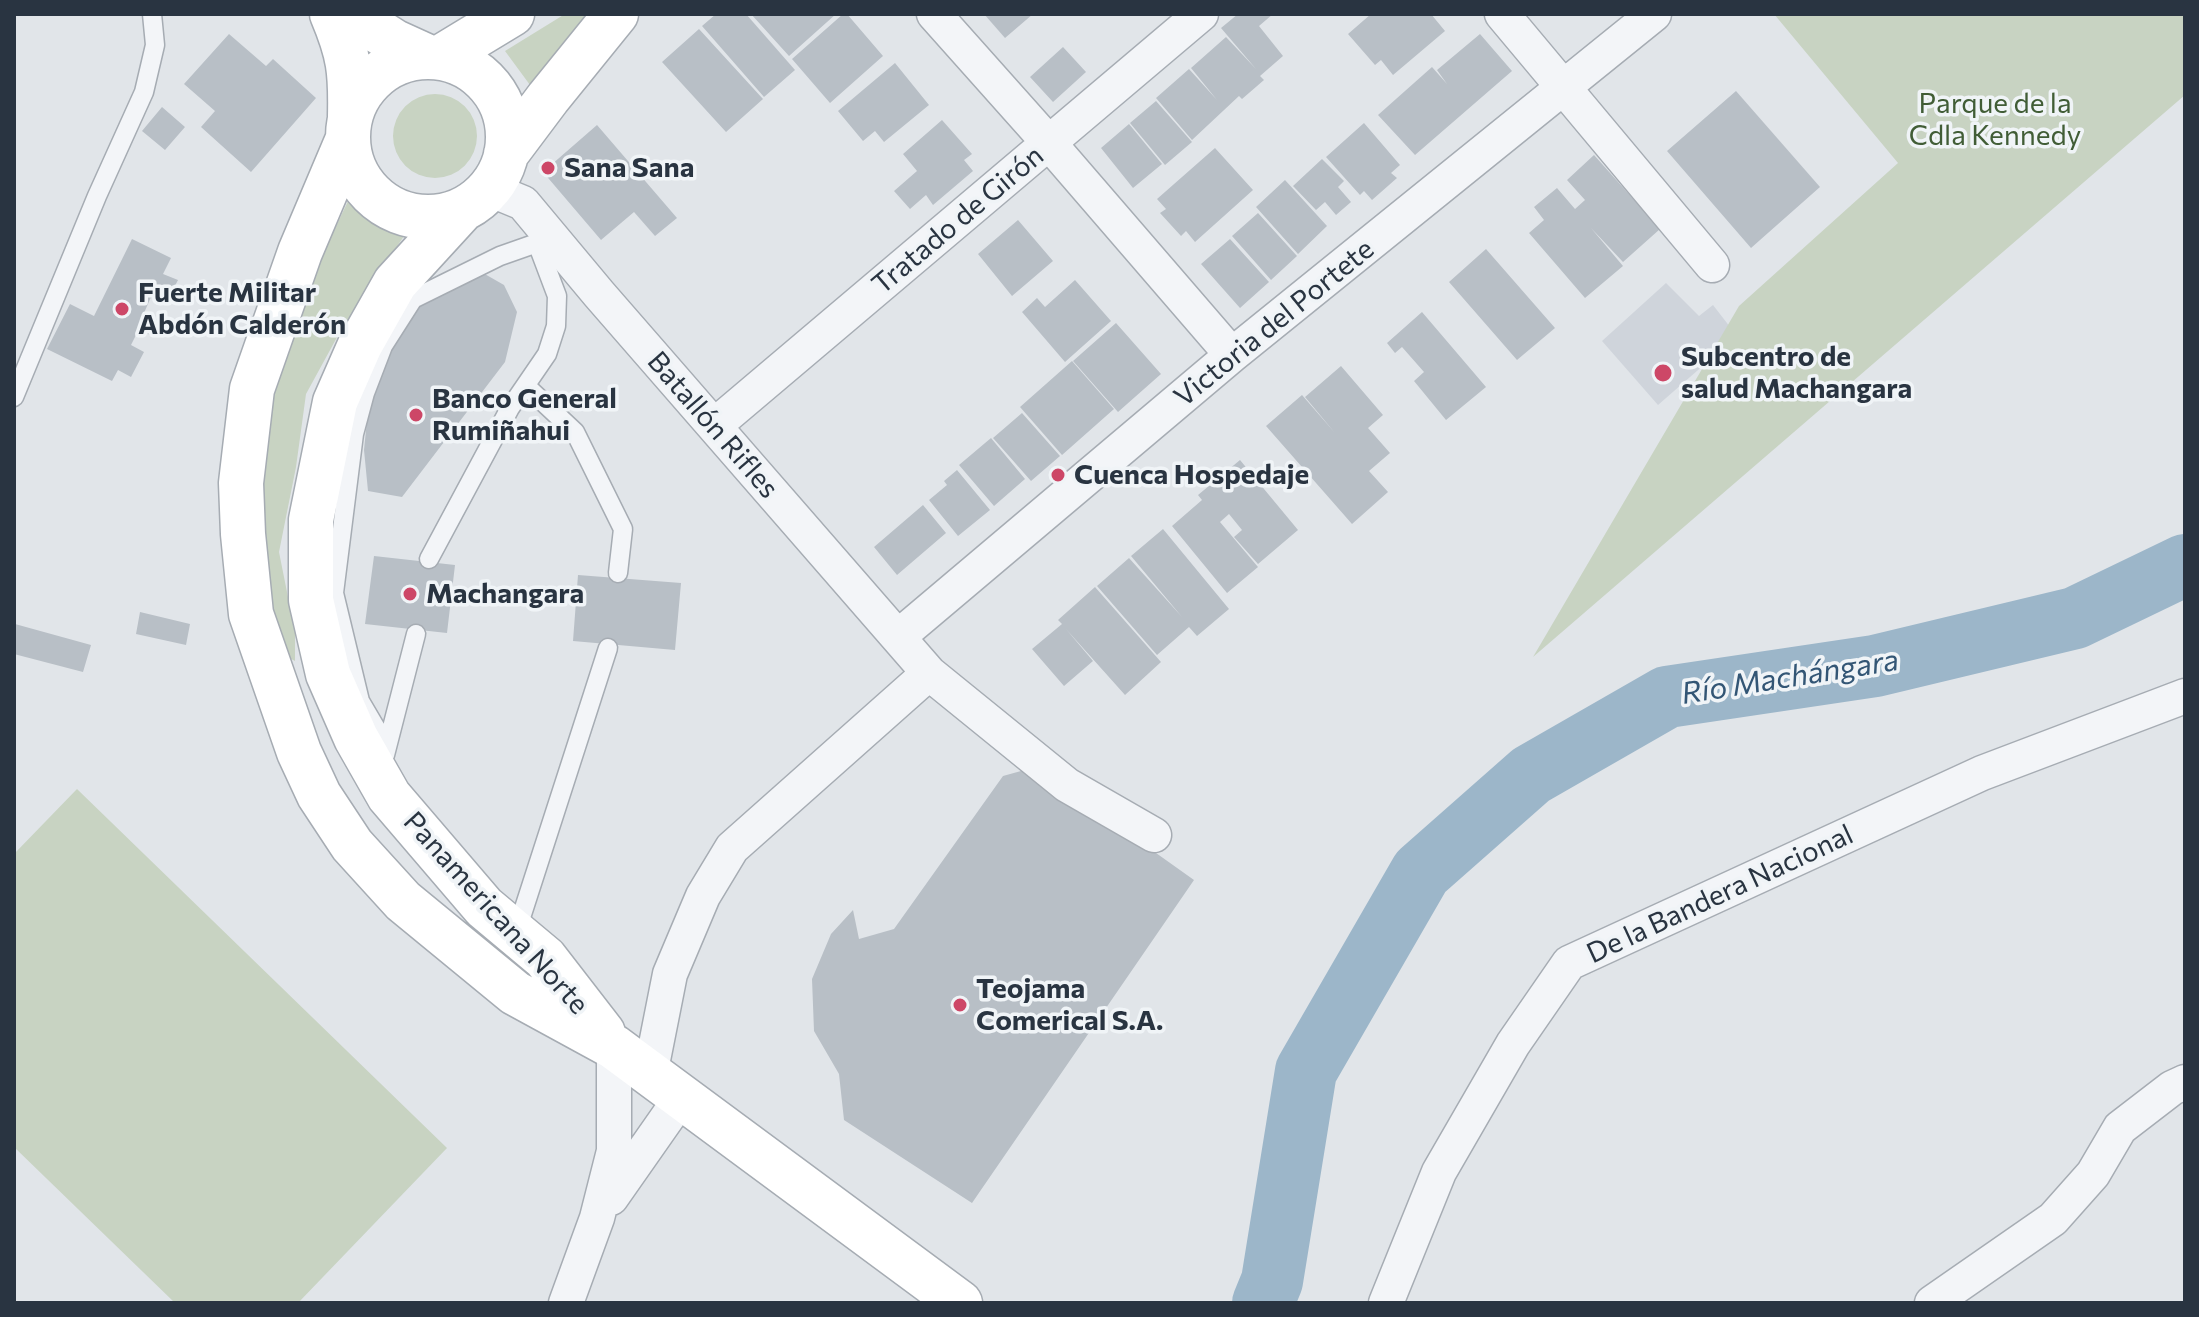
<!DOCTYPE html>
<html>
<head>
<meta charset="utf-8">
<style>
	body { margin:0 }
	#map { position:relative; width:2199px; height:1317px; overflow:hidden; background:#e1e5e9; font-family:Commissioner,sans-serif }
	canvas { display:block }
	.frame { position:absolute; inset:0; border:16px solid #293441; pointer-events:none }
</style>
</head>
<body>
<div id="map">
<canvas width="2199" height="1317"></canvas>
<div class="frame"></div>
</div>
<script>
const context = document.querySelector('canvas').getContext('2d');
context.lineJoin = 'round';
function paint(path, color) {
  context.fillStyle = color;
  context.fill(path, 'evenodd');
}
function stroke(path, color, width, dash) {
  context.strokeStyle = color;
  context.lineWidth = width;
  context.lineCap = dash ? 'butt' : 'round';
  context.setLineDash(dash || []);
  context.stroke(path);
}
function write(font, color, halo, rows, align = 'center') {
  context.font = font + ' Commissioner,sans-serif';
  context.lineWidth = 7;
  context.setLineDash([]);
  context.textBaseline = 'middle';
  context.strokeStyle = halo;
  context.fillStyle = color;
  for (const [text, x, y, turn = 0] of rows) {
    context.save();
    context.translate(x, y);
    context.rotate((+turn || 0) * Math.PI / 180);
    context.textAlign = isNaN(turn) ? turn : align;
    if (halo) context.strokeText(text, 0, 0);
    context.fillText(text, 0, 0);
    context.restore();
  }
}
const built = new Path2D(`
	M 1666,283 L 1699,316 L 1713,305 L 1737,336 L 1658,405 L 1602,341 Z`);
const green = new Path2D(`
	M 565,14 L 592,14 L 530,85 L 505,51 Z
	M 1774,14 L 2185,14 L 2185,95 L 1533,657 L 1739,306 L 1898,163 Z
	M393 136a42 42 0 1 1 84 0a42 42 0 1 1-84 0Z
	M 351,195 L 406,233 L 341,330 L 306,394 L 296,467 L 279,552 L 295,632 L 295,661 L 278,652 C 274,632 268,612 266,592 C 258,514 263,433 283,357 C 297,302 327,246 351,195 Z
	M 77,789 L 447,1148 L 298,1303 L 175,1303 L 14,1147 L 14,854 Z`);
const river = new Path2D(`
	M 1263,1303 L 1272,1281 L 1306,1071 L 1421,872 L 1531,775 L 1667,697 L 1875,666 L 2075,618 L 2185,565`);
const building = new Path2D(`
	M 716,14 L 746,14 L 795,70 L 764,97 L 702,26 Z
	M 751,14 L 836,14 L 789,56 Z
	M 843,14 L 847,14 L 883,56 L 830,103 L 792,59 Z
	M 984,14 L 1033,14 L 1005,38 Z
	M 1238,14 L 1273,14 L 1259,26 L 1283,56 L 1260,76 L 1264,80 L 1242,99 L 1239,96 L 1192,140 L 1156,98 L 1189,69 L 1217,100 L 1191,68 L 1226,37 L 1256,69 L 1221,28 Z
	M 1371,14 L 1431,14 L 1445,31 L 1393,75 L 1381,60 L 1375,65 L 1348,34 Z
	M 699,29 L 763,99 L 726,132 L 662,62 Z
	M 229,34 L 266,66 L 273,59 L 316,98 L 251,172 L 201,127 L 215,111 L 184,84 Z
	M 1480,34 L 1512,71 L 1415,155 L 1378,115 L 1432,67 L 1447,84 L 1437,70 Z
	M 1063,47 L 1086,72 L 1053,102 L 1030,77 Z
	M 895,63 L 929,105 L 884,142 L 875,131 L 863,141 L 838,111 Z
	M 1736,91 L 1820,187 L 1751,248 L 1667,151 Z
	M 1156,101 L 1192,142 L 1165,165 L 1130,123 Z
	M 162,107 L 185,127 L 165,150 L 142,131 Z
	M 942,120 L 972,154 L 964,160 L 973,171 L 933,205 L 926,195 L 910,209 L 894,191 L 917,171 L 903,154 Z
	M 1364,123 L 1400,165 L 1391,173 L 1397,178 L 1372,200 L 1364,191 L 1360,195 L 1326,157 Z
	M 1129,124 L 1162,164 L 1133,188 L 1101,148 Z
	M 597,125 L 677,218 L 655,236 L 634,212 L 601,240 L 543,172 Z
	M 1215,148 L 1253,190 L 1195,242 L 1186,231 L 1181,236 L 1160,213 L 1166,209 L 1157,199 Z
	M 1594,155 L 1660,229 L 1623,262 L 1591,228 L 1623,266 L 1585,298 L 1529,233 L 1544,220 L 1534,207 L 1557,188 L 1575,209 L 1585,200 L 1567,180 Z
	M 1322,159 L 1344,181 L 1338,187 L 1351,202 L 1336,215 L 1325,202 L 1316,210 L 1293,186 Z
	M 1285,180 L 1327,226 L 1298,254 L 1256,207 Z
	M 1258,213 L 1297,256 L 1271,280 L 1232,236 Z
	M 1018,220 L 1053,261 L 1012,296 L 978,254 Z
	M 132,239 L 171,258 L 163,274 L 178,280 L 165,305 L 151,297 L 144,313 L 159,320 L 152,336 L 139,329 L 131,345 L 144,352 L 131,377 L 118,370 L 112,381 L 47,349 L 70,304 L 94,316 Z
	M 1230,239 L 1269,282 L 1240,308 L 1201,264 Z
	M 1486,249 L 1555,328 L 1517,360 L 1449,282 Z
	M 483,273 L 504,285 L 517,312 L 505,362 L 402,497 L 368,491 L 364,450 L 371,381 L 417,306 Z
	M 1075,280 L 1111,321 L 1065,362 L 1022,312 L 1037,298 L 1045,307 Z
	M 1422,312 L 1486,387 L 1446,420 L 1414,381 L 1424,372 L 1402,347 L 1395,353 L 1387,343 Z
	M 1116,323 L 1161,374 L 1118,412 L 1073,361 Z
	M 1072,361 L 1114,409 L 1062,455 L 1020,407 Z
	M 1341,366 L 1383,415 L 1368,428 L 1390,453 L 1369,471 L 1388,492 L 1352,524 L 1266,426 L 1302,395 L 1335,433 L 1305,397 Z
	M 1022,413 L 1060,456 L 1031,481 L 993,438 Z
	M 991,438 L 1025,479 L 994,506 L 959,465 Z
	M 1240,460 L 1298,530 L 1258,564 L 1234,537 L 1242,530 L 1229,514 L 1220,522 L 1258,567 L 1227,593 L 1172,526 L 1202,500 L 1198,495 Z
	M 957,470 L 990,510 L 958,536 L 929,500 L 947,485 L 944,481 Z
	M 923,505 L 946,533 L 897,575 L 874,547 Z
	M 1163,529 L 1229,609 L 1197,636 L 1189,627 L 1157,655 L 1097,586 L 1129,558 L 1182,617 L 1131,556 Z
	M 374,556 L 455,565 L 447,633 L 365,624 Z
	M 578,575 L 681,583 L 675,650 L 573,641 Z
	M 1095,587 L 1161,662 L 1125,695 L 1066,629 L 1093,661 L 1064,686 L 1032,649 L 1062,624 L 1058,620 Z
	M 140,612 L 190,624 L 186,645 L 136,634 Z
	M 15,624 L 91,645 L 83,672 L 14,654 Z
	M 1028,762 L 1194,880 L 972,1203 L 844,1120 L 839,1074 L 814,1031 L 812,979 L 831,934 L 853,910 L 859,939 L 894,929 L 1003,776 L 1021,771 Z`);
const service = new Path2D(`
	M 526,386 L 575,432 L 623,529 L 618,573
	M 14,397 L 97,196 L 144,92 L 155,45 L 152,14
	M 429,559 L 510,408 L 547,354 L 556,326 L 557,296 L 537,243
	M 387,747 L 360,701 L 334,593 L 354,434 L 365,393 L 383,346 L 413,299 L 500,256 L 537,243 L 549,234
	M 385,755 L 416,634
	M 516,933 L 608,648`);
const minor = new Path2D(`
	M 934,14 L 1049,143 L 1232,355
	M 1502,14 L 1712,265
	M 489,189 L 523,203 L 599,294 L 929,673 L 1067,785 L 1154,835
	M 714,426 L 1201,14
	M 898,637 L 1232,355 L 1654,14
	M 650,1075 L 670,974 L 703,896 L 732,848 L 929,673
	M 611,1198 L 681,1098
	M 566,1303 L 597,1218 L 614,1151 L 614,1047
	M 1386,1303 L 1439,1172 L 1513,1044 L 1569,963 L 1982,773 L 2185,696
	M 1932,1303 L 2053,1219 L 2093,1174 L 2120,1128 L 2172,1088 L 2185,1082`);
const secondary = new Path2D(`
	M 332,14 C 349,54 351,72 350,116
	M 351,14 L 395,42 L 428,57
	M348 137a80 80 0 1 1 160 0a80 80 0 1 1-160 0Z
	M 441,57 L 512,14
	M 347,141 L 300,252 L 252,389 L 241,483 L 243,534 L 251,614 L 299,752 L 319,795 L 352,845 L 403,901 L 515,993 L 614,1047 L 960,1303
	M 506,154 L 548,98 L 616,14
	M 461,211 L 395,283 L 360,345 L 335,402 L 311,520 L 311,600 L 328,674 L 356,738 L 389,796 L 484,907 L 545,958 L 603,1033`);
const markers = [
	[548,168,8,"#cd4767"],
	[122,309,8,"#cd4767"],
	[1663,373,10,"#cd4767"],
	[416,415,8,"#cd4767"],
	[1058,475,8,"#cd4767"],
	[410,594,8,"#cd4767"],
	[960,1005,8,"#cd4767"]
];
const parkNames = [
	["Parque de la",1995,104],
	["Cdla Kennedy",1995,136]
];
const poiNames = [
	["Sana Sana",564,168],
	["Fuerte Militar",138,293],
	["Abdón Calderón",138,325],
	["Subcentro de",1681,357],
	["salud Machangara",1681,389],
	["Banco General",432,399],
	["Rumiñahui",432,431],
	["Cuenca Hospedaje",1074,475],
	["Machangara",426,594],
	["Teojama",976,989],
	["Comerical S.A.",976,1021]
];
const streetNames = [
	["Tratado de Girón",958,220,-40],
	["Victoria del Portete",1274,323,-39],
	["Batallón Rifles",713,425,49],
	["De la Bandera Nacional",1720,894,-25],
	["Panamericana Norte",496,913,48]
];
const waterNames = [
	["Río Machángara",1790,677,-9]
];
paint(built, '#cfd4db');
paint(green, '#c8d3c2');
stroke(river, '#9cb6c9', 62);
paint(building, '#b8bfc6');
stroke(service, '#a6acb3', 21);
stroke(minor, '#a6acb3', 37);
stroke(secondary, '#a6acb3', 47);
stroke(service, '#f3f5f8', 18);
stroke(minor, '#f3f5f8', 34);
stroke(secondary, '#fff', 44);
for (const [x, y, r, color] of markers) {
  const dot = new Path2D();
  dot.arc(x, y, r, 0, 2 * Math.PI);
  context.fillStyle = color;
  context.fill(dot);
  stroke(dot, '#f0f4f7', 3);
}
write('28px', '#415d36', '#f0f4f7', parkNames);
write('bold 28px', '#293441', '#f0f4f7', poiNames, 'left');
write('28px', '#293441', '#f0f4f7', streetNames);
write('italic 30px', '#335675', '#f0f4f7', waterNames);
</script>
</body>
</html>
